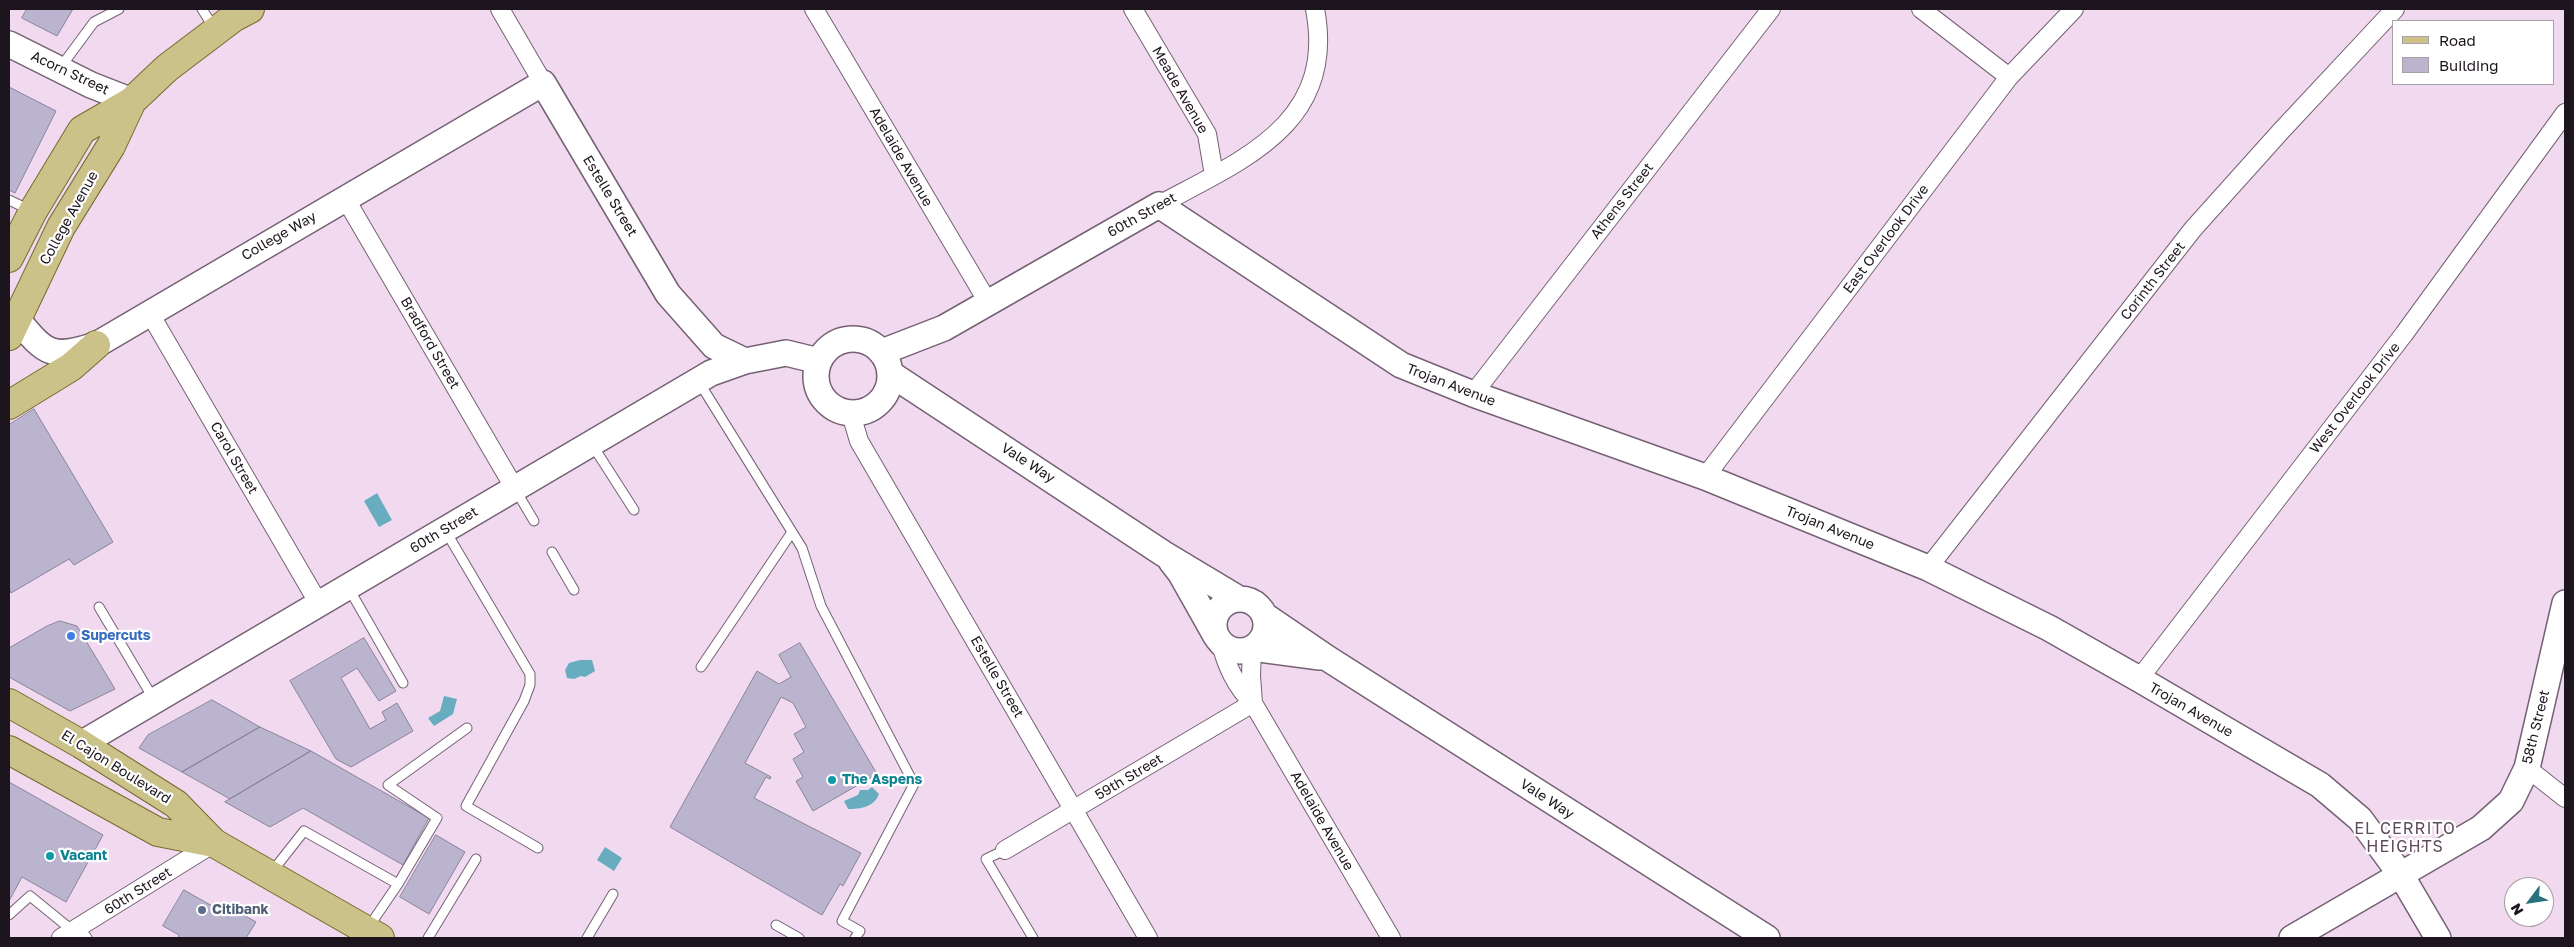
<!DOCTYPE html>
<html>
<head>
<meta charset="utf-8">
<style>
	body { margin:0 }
	#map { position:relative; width:2574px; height:947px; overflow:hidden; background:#f1daf0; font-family:"Golos Text",sans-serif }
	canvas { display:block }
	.frame { position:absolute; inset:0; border:10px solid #1d151d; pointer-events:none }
	.legend { position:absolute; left:2392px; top:20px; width:162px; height:65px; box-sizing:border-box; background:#fff; border:1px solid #a5a1a5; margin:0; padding:6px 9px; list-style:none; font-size:15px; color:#1d151d }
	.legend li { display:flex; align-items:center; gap:10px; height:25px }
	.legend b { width:25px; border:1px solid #a5a1a5 }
	.north { position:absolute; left:2504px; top:877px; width:50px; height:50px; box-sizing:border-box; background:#fff; border:1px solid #a5a1a5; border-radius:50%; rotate:239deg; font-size:14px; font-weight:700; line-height:20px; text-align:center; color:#1d151d }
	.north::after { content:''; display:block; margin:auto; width:18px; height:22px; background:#29717c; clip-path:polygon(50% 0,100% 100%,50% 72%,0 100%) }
</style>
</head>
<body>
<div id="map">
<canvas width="2574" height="947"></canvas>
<div class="frame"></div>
<ul class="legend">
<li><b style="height:6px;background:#cac288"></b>Road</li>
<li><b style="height:14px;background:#bab4cf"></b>Building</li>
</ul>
<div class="north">N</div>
</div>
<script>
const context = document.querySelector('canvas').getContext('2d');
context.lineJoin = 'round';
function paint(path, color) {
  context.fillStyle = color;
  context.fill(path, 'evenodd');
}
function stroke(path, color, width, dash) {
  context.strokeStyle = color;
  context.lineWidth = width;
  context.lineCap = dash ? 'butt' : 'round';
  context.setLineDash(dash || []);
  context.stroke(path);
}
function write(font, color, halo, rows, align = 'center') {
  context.font = font + ' "Golos Text",sans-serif';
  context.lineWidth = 4.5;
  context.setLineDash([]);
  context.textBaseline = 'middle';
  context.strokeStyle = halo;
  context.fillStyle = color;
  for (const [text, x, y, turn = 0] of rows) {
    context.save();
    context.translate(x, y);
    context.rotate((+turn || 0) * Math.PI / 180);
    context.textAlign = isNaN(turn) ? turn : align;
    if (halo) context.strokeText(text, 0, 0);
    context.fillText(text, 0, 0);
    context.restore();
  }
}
const water = new Path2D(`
	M 377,493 L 392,520 L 379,527 L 364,501 Z
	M 580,660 L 592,660 L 595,671 L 585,677 L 581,676 L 574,679 L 567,678 L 565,670 L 569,663 Z
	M 444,696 L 457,699 L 453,714 L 434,726 L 428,718 L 440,711 Z
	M 872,787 L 879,794 C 874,807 861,809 848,809 L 844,801 L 858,795 L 860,790 L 868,790 Z
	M 605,847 L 622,858 L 614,871 L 597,860 Z`);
const building = new Path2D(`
	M 27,9 L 73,9 L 57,36 L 22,18 Z
	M 9,87 L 56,111 L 15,193 L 9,190 Z
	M 34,409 L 113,542 L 74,565 L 69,559 L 11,593 L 9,588 L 9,425 Z
	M 60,621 L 77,626 L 115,689 L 70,711 L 9,677 L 9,648 L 47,626 Z
	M 364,638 L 396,691 L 379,701 L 357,668 L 341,678 L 370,729 L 386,720 L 382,712 L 397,703 L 413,731 L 351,767 L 336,759 L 290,681 Z
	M 800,643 L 877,774 L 813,811 L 796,781 L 803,777 L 793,759 L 804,752 L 794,734 L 806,727 L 793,703 L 781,697 L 745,763 L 771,777 L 770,779 L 766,777 L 754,798 L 861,853 L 843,886 L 840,884 L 822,915 L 670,827 L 757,671 L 779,684 L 791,677 L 779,655 Z
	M 212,700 L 260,727 L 182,772 L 139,748 L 148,735 Z
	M 260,727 L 311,751 L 230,799 L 182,772 Z
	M 311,751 L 429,818 L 403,865 L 303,808 L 270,827 L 225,802 Z
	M 9,782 L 103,835 L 66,902 L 22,877 L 9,901 Z
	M 436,835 L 465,852 L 429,914 L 400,897 Z
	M 184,890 L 214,907 L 224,904 L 256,922 L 246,938 L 178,938 L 179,935 L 163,926 Z`);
const lane = new Path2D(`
	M 202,9 L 214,28
	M 60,68 L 94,22 L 119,9
	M 9,200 L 30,210
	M 699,382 L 802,548 L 821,606 L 914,784 L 842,921 L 860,931 L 855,938
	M 593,446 L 634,510
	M 515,489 L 534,521
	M 445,530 L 530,674 L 530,685 L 524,701 L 466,806 L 538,848
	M 552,552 L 574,590
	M 348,587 L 403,683
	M 99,607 L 153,698
	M 701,667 L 792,532
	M 1005,850 L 986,859 L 1033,938
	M 271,873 L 304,831 L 398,884 L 368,928
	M 398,884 L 437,818 L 388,785 L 467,728
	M 9,915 L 30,896 L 73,931
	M 776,925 L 799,938
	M 79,927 L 87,938
	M 428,938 L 476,859
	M 587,938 L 613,894`);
const street = new Path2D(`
	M 500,9 L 543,83
	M 814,9 L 989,304
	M 1133,9 L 1207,134 L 1214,175
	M 1921,9 L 2009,77
	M 345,198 L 515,489
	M 1159,205 C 1242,160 1337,124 1315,9
	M 149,312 L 319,604
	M 1473,394 L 1771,9
	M 851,414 L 859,441 L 1148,938
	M 1705,477 L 2009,77 L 2074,9
	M 1928,568 L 2193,229 L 2281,131 L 2395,9
	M 1221,642 C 1225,664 1237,688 1253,703 L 1391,938
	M 1252,648 L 1251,676 L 1253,703
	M 2139,679 L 2404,334 L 2565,113
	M 2527,768 L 2565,798
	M 1005,850 L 1253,703
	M 61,938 L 214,843`);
const secondary = new Path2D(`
	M 9,44 L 91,85 L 132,101
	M 18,320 C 46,355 53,359 96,345 L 543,83 L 668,294 L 714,346 L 745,361
	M816 376a37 37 0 1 1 74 0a37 37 0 1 1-74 0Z
	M 882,352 L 944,328 L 1159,205 L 1401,365 L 1473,394 L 1705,477 L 1928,568 L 2049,628 L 2139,679 L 2320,785 L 2360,819 L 2401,875 L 2438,938
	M 891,374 L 1164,554 L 1239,599
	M 1171,561 L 1181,574 L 1216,636
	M1214 625a26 26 0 1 1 52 0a26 26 0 1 1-52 0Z
	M 1264,615 L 1327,658 L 1767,938
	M 1252,648 L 1320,657
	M 81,744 L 711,373 L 745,361 L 786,353 L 819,361
	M 2292,938 L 2481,828 L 2511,801 L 2527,768 L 2565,603`);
const primary = new Path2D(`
	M 9,258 L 33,211 L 82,130 L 132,101 L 167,68 L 233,18 L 250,9
	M 9,336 L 61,227 L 111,146 L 132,101
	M 9,405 L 71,367 L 96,345
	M 9,703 L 81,744 L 176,804 L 214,843 L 380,938
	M 9,750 L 158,832 L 214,843`);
const markers = [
	[71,636,5,"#3f7fe0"],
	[832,780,5,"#0f9aa8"],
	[50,856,5,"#0f9aa8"],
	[202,910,5,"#5c6f8a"]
];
const streetNames = [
	["Acorn Street",70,73,25],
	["Meade Avenue",1180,90,60],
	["Adelaide Avenue",901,157,60],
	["Estelle Street",610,196,59],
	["Athens Street",1622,201,-52],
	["60th Street",1142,215,-29],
	["College Avenue",69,218,-61],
	["College Way",279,236,-30],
	["East Overlook Drive",1886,239,-53],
	["Corinth Street",2153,281,-52],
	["Bradford Street",430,343,60],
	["Trojan Avenue",1451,385,21],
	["West Overlook Drive",2355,398,-52],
	["Carol Street",234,458,60],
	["Vale Way",1028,463,33],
	["Trojan Avenue",1830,528,22],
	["60th Street",444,530,-31],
	["Estelle Street",997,677,60],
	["Trojan Avenue",2191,710,30],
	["58th Street",2536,727,-76],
	["El Cajon Boulevard",116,767,32],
	["59th Street",1129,777,-31],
	["Vale Way",1547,799,33],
	["Adelaide Avenue",1322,821,60],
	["60th Street",138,891,-32]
];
const shopNames = [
	["Supercuts",81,636]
];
const cultureNames = [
	["The Aspens",842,780],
	["Vacant",60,856]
];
const serviceNames = [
	["Citibank",212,910]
];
const quarterNames = [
	["EL CERRITO",2405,829],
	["HEIGHTS",2405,847]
];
paint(water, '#67adbf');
paint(building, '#bab4cf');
stroke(building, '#89839c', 1);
stroke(lane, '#756174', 11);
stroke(street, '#756174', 20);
stroke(secondary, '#756174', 28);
stroke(primary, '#776b2f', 30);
stroke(lane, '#fff', 9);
stroke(street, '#fff', 18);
stroke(secondary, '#fff', 25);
stroke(primary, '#cac288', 28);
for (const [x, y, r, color] of markers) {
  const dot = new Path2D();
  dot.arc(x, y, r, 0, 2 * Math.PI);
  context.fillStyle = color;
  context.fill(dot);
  stroke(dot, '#fff', 2);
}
write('14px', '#1d151d', '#fff', streetNames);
write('bold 14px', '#366cbe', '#fff', shopNames, 'left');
write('bold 14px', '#0d838f', '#fff', cultureNames, 'left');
write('bold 14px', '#4e5e75', '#fff', serviceNames, 'left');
context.letterSpacing = '1px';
write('16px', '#5d4a5c', '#fff', quarterNames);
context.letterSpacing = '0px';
</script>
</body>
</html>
